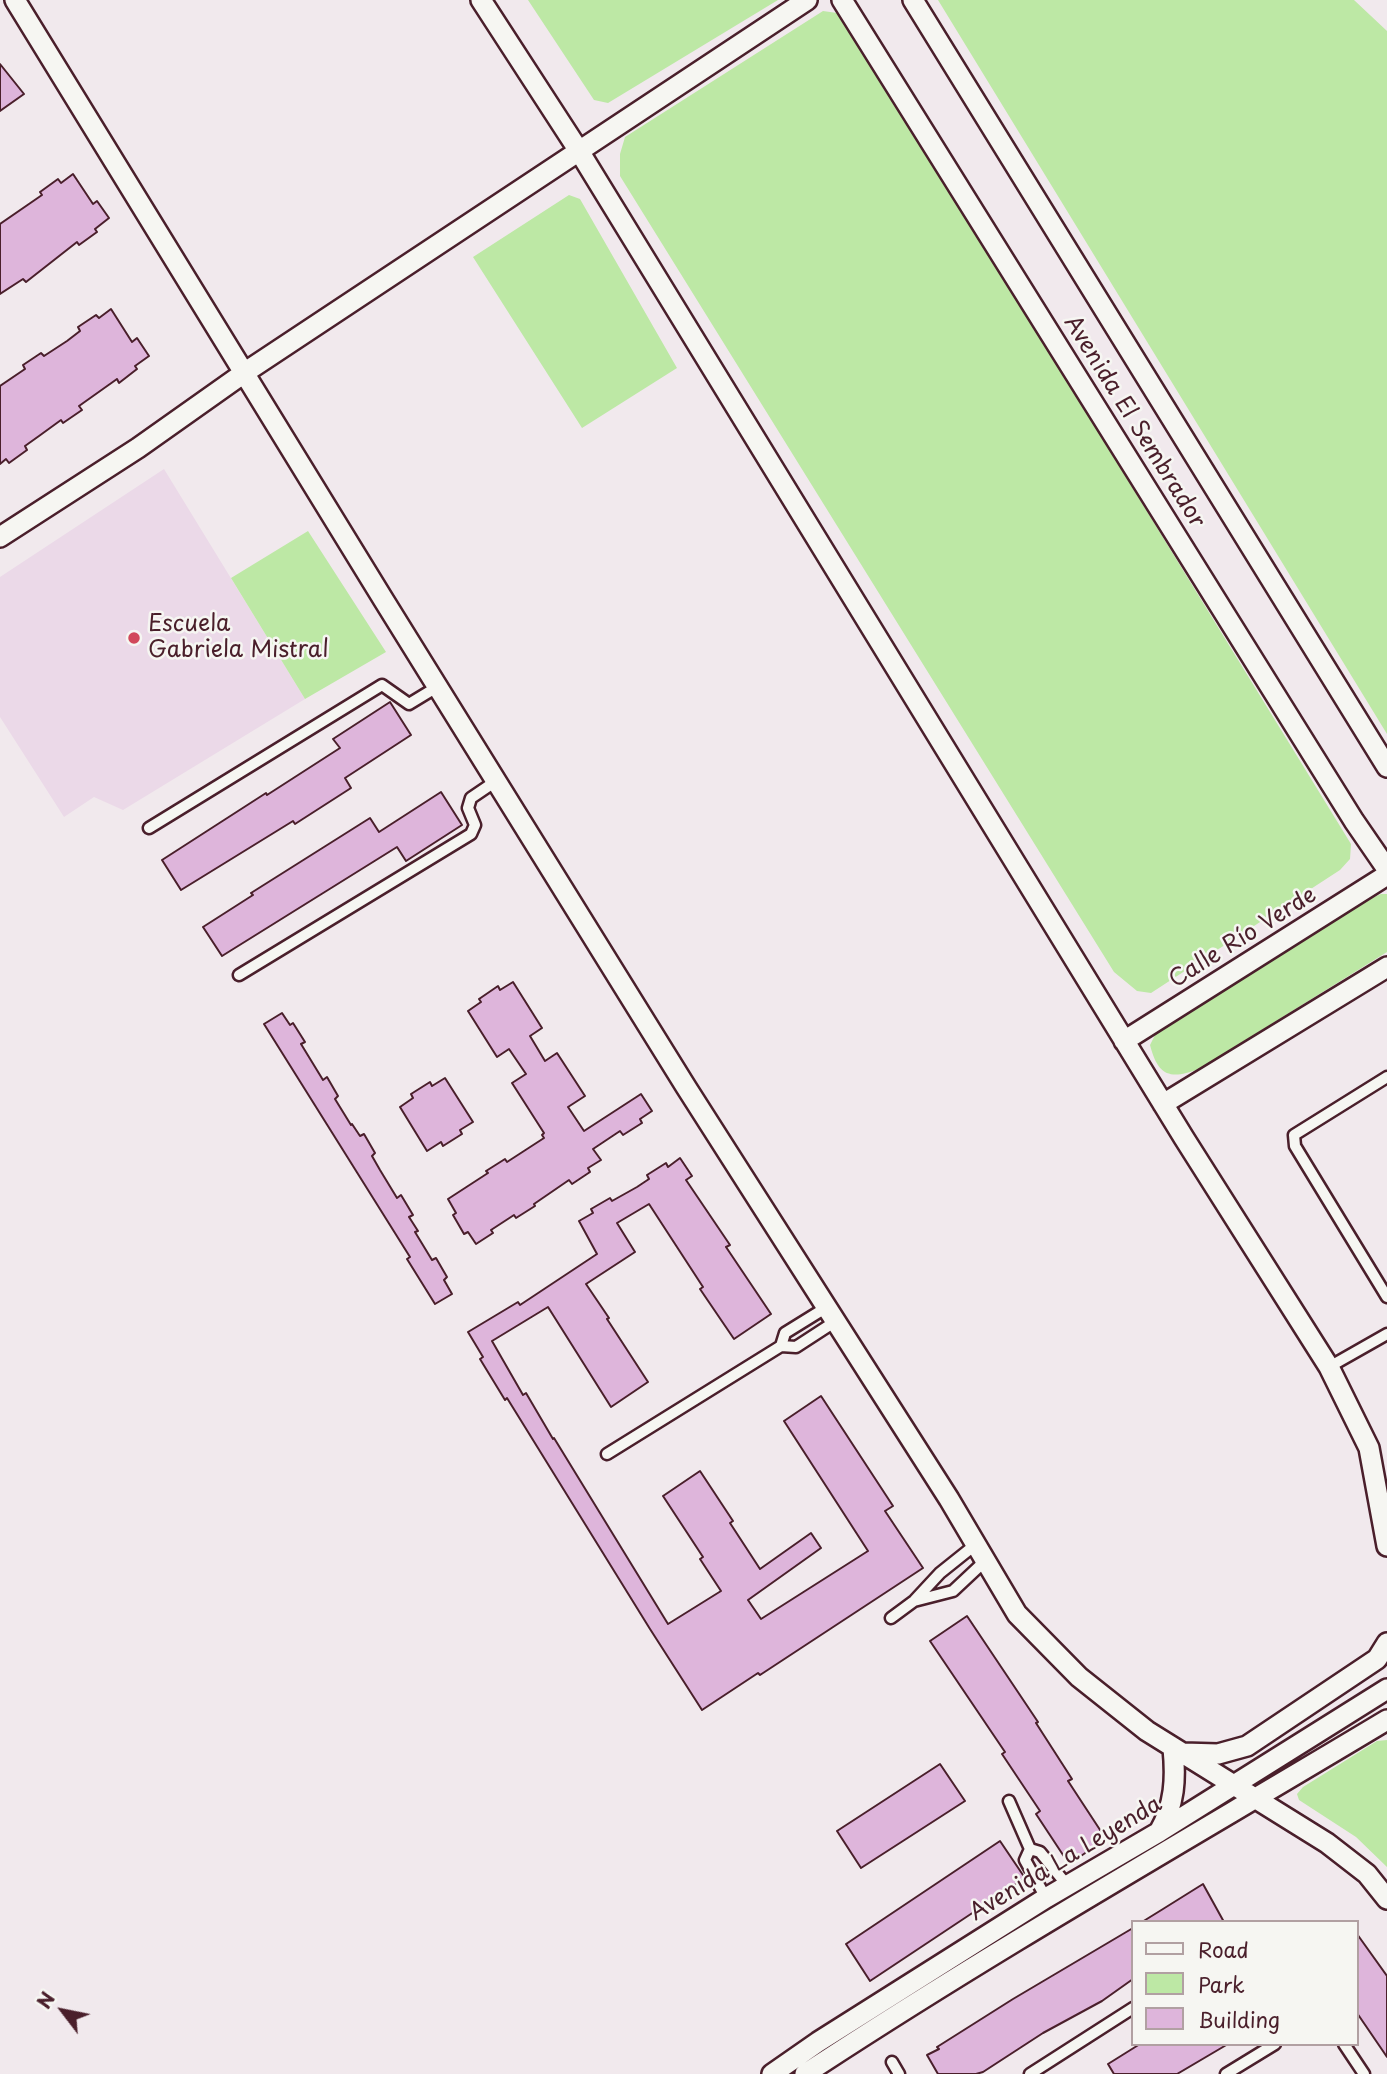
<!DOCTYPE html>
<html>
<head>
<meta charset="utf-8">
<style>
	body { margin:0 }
	#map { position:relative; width:1387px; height:2074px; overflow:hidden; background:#f1e9ed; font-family:"Playpen Sans",sans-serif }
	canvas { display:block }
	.legend { position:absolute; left:1131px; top:1920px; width:228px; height:126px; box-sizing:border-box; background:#f6f6f2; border:2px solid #b1a0a2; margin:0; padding:9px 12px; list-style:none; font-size:21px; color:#4a1f2b }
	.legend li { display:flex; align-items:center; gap:14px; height:35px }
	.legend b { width:35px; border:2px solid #b1a0a2 }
	.north { position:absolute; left:28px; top:1976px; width:70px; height:70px; -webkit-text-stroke:5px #f6f6f2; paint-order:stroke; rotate:302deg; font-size:19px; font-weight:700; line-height:28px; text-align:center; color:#4a1f2b }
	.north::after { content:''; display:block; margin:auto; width:24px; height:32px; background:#4a1f2b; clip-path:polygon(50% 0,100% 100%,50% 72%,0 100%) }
</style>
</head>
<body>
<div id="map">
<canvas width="1387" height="2074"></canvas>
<ul class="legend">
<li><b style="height:9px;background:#f6f6f2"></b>Road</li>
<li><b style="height:19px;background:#bde8a5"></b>Park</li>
<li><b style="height:19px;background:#deb5db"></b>Building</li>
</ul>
<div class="north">N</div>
</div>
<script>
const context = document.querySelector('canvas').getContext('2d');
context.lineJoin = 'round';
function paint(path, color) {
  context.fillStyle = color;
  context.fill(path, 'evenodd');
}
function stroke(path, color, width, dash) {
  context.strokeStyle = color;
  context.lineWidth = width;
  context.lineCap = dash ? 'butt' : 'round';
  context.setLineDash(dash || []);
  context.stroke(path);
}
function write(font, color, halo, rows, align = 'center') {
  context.font = font + ' "Playpen Sans",sans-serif';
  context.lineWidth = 5;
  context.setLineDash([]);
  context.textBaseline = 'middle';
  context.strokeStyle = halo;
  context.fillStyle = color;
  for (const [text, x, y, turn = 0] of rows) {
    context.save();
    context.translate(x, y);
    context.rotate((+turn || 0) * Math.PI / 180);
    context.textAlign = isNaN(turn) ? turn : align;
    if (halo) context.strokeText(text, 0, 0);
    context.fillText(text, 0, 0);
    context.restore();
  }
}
const built = new Path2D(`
	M 164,469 L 305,699 L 123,810 L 94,797 L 64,817 L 0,717 L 0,577 Z`);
const green = new Path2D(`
	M 528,0 L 778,0 L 608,103 L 594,100 Z
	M 938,0 L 1354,0 L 1387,31 L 1387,734 Z
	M 823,11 L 837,13 L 845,19 L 1351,844 L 1350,859 L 1340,870 L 1151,993 L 1137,991 L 1114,972 L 620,176 L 620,154 L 625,137 Z
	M 569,195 L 580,199 L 677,368 L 582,428 L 473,257 Z
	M 308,531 L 386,652 L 305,699 L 231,578 Z
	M 1381,894 L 1387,894 L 1387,952 L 1199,1069 C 1170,1080 1158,1076 1150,1045 L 1157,1031 L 1172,1018 L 1367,900 Z
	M 1387,1740 L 1387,1867 L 1356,1837 L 1299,1800 L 1297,1794 L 1303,1787 L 1377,1741 Z`);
const building = new Path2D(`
	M 0,64 L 24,94 L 0,111 Z
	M 73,174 L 93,204 L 97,201 L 109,218 L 95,229 L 97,232 L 79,245 L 77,242 L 26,282 L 23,279 L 0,294 L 0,224 L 42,195 L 40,192 L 58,179 L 61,183 Z
	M 111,309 L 132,342 L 137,338 L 149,356 L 135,366 L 137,369 L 119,383 L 117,379 L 79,406 L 82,410 L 63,423 L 61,420 L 39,436 L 25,446 L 27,450 L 9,463 L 6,459 L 0,464 L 0,386 L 25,369 L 23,365 L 41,353 L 44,356 L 67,341 L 80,331 L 78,327 L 96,315 L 99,318 Z
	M 390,702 L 411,735 L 345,778 L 351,788 L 295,824 L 293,821 L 181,890 L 162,860 L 266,793 L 267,795 L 340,748 L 333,739 Z
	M 441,792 L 462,825 L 406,861 L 397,847 L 222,956 L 203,927 L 253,895 L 251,893 L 370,818 L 379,832 Z
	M 513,982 L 542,1028 L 530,1036 L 545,1061 L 557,1053 L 585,1096 L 568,1107 L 584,1131 L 641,1094 L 652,1111 L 640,1119 L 642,1123 L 623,1135 L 620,1131 L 593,1149 L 601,1160 L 588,1168 L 590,1172 L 572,1184 L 569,1180 L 534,1204 L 535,1206 L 516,1218 L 514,1215 L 491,1230 L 493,1233 L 476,1244 L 468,1232 L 464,1234 L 453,1215 L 456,1213 L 448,1199 L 488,1173 L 486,1171 L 505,1159 L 507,1162 L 544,1138 L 542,1135 L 544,1133 L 512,1083 L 526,1074 L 509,1049 L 497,1057 L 468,1011 L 481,1002 L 479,999 L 498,986 L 500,990 Z
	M 282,1013 L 290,1025 L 293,1023 L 305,1042 L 301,1044 L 323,1080 L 327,1077 L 338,1096 L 335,1099 L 351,1125 L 352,1124 L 360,1136 L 364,1134 L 375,1153 L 372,1156 L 380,1170 L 397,1198 L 401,1195 L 413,1215 L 409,1217 L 418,1231 L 415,1232 L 432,1260 L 436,1258 L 447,1277 L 444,1280 L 452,1294 L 435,1304 L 407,1259 L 410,1257 L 264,1024 Z
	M 445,1078 L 473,1122 L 460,1130 L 462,1134 L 443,1146 L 441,1142 L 427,1151 L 400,1107 L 413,1098 L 411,1094 L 430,1082 L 432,1086 Z
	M 680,1158 L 692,1176 L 686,1180 L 730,1245 L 726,1247 L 771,1314 L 734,1339 L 700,1289 L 703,1287 L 649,1204 L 617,1223 L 635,1252 L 586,1284 L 609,1318 L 607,1319 L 648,1382 L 611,1407 L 548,1307 L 492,1341 L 523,1395 L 526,1393 L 553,1439 L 554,1438 L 668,1624 L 721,1591 L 700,1559 L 703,1557 L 663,1496 L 700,1471 L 733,1521 L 730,1523 L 760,1569 L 811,1533 L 821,1548 L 748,1600 L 761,1619 L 868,1551 L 784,1421 L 821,1396 L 893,1506 L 885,1511 L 923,1568 L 760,1675 L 758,1673 L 702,1710 L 650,1629 L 507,1398 L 505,1400 L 480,1359 L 483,1357 L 468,1332 L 518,1302 L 520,1305 L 597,1254 L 579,1221 L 593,1213 L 591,1209 L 610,1198 L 612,1201 L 637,1187 L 649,1179 L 647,1175 L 666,1163 L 668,1167 Z
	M 967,1616 L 1038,1722 L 1036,1723 L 1072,1779 L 1068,1781 L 1106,1839 L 1069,1864 L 1036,1814 L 1040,1811 L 1002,1754 L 1005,1752 L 930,1641 Z
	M 940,1764 L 965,1801 L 861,1868 L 837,1831 Z
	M 1000,1841 L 1025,1878 L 870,1981 L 846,1944 Z
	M 1203,1884 L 1224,1922 L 1142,1922 L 1163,1909 Z
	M 1133,1928 L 1133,1979 L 1102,2001 L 1043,2033 L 983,2072 L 976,2074 L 938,2074 L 927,2055 L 939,2049 L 937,2047 L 1013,1999 Z
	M 1357,1934 L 1387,1976 L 1387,2057 L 1357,2013 Z
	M 1140,2044 L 1228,2044 L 1177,2074 L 1114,2074 L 1108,2064 Z`);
const service = new Path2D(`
	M 149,828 L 382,685 L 409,704 L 437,687
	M 239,975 L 471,834 L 475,825 L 468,808 L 471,798 L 496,781
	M 1387,1077 L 1294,1135 L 1295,1146 L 1387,1297
	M 827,1307 L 785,1333 L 781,1346 L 796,1347 L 836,1321
	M 1329,1367 L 1387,1334
	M 607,1454 L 781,1346
	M 914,1601 L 953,1591 L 985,1561
	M 891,1618 L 914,1601 L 940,1573 L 975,1545
	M 1009,1801 L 1030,1849
	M 1046,1898 L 1025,1860 L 1030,1849 L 1040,1852 L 1067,1885
	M 1344,2044 L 1364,2074
	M 892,2062 L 899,2074
	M 1030,2074 L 1133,2008
	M 1226,2074 L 1275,2044`);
const minor = new Path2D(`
	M 15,0 L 383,599 L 686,1087 L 949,1499 L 1017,1614 L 1079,1677 L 1147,1731 L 1327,1843 L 1367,1874 L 1387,1899
	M 481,0 L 579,151 L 1184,1138 L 1329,1367 L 1369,1448 L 1387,1546
	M 842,0 L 1354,821 L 1387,869
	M 913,0 L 1387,767
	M 0,537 L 138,448 L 244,373 L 807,0
	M 1124,1041 L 1387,875
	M 1163,1104 L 1387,967
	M 1183,1753 L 1218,1754 L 1247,1746 L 1377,1659 L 1387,1643
	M 1159,1832 C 1175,1805 1176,1778 1173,1748
	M 772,2074 L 818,2042 L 1046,1898 L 1159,1832 L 1387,1689
	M 805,2074 C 995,1949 1192,1837 1387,1720`);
const markers = [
	[134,638,7,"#d1495b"]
];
const streetNames = [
	["Avenida El Sembrador",1134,422,58],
	["Calle Río Verde",1243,938,-32],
	["Avenida La Leyenda",1066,1859,-31]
];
const poiNames = [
	["Escuela",148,625],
	["Gabriela Mistral",148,651]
];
paint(built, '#ebd9e8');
paint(green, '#bde8a5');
paint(building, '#deb5db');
stroke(building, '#4a1f2b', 2);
stroke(service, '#4a1f2b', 15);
stroke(minor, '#4a1f2b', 24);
stroke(service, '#f6f6f2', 10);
stroke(minor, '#f6f6f2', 19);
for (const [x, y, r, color] of markers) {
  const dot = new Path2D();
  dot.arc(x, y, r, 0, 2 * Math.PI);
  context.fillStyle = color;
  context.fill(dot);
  stroke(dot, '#f6f6f2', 2.5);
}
write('23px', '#4a1f2b', '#f6f6f2', streetNames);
write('23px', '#4a1f2b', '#f6f6f2', poiNames, 'left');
</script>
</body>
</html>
